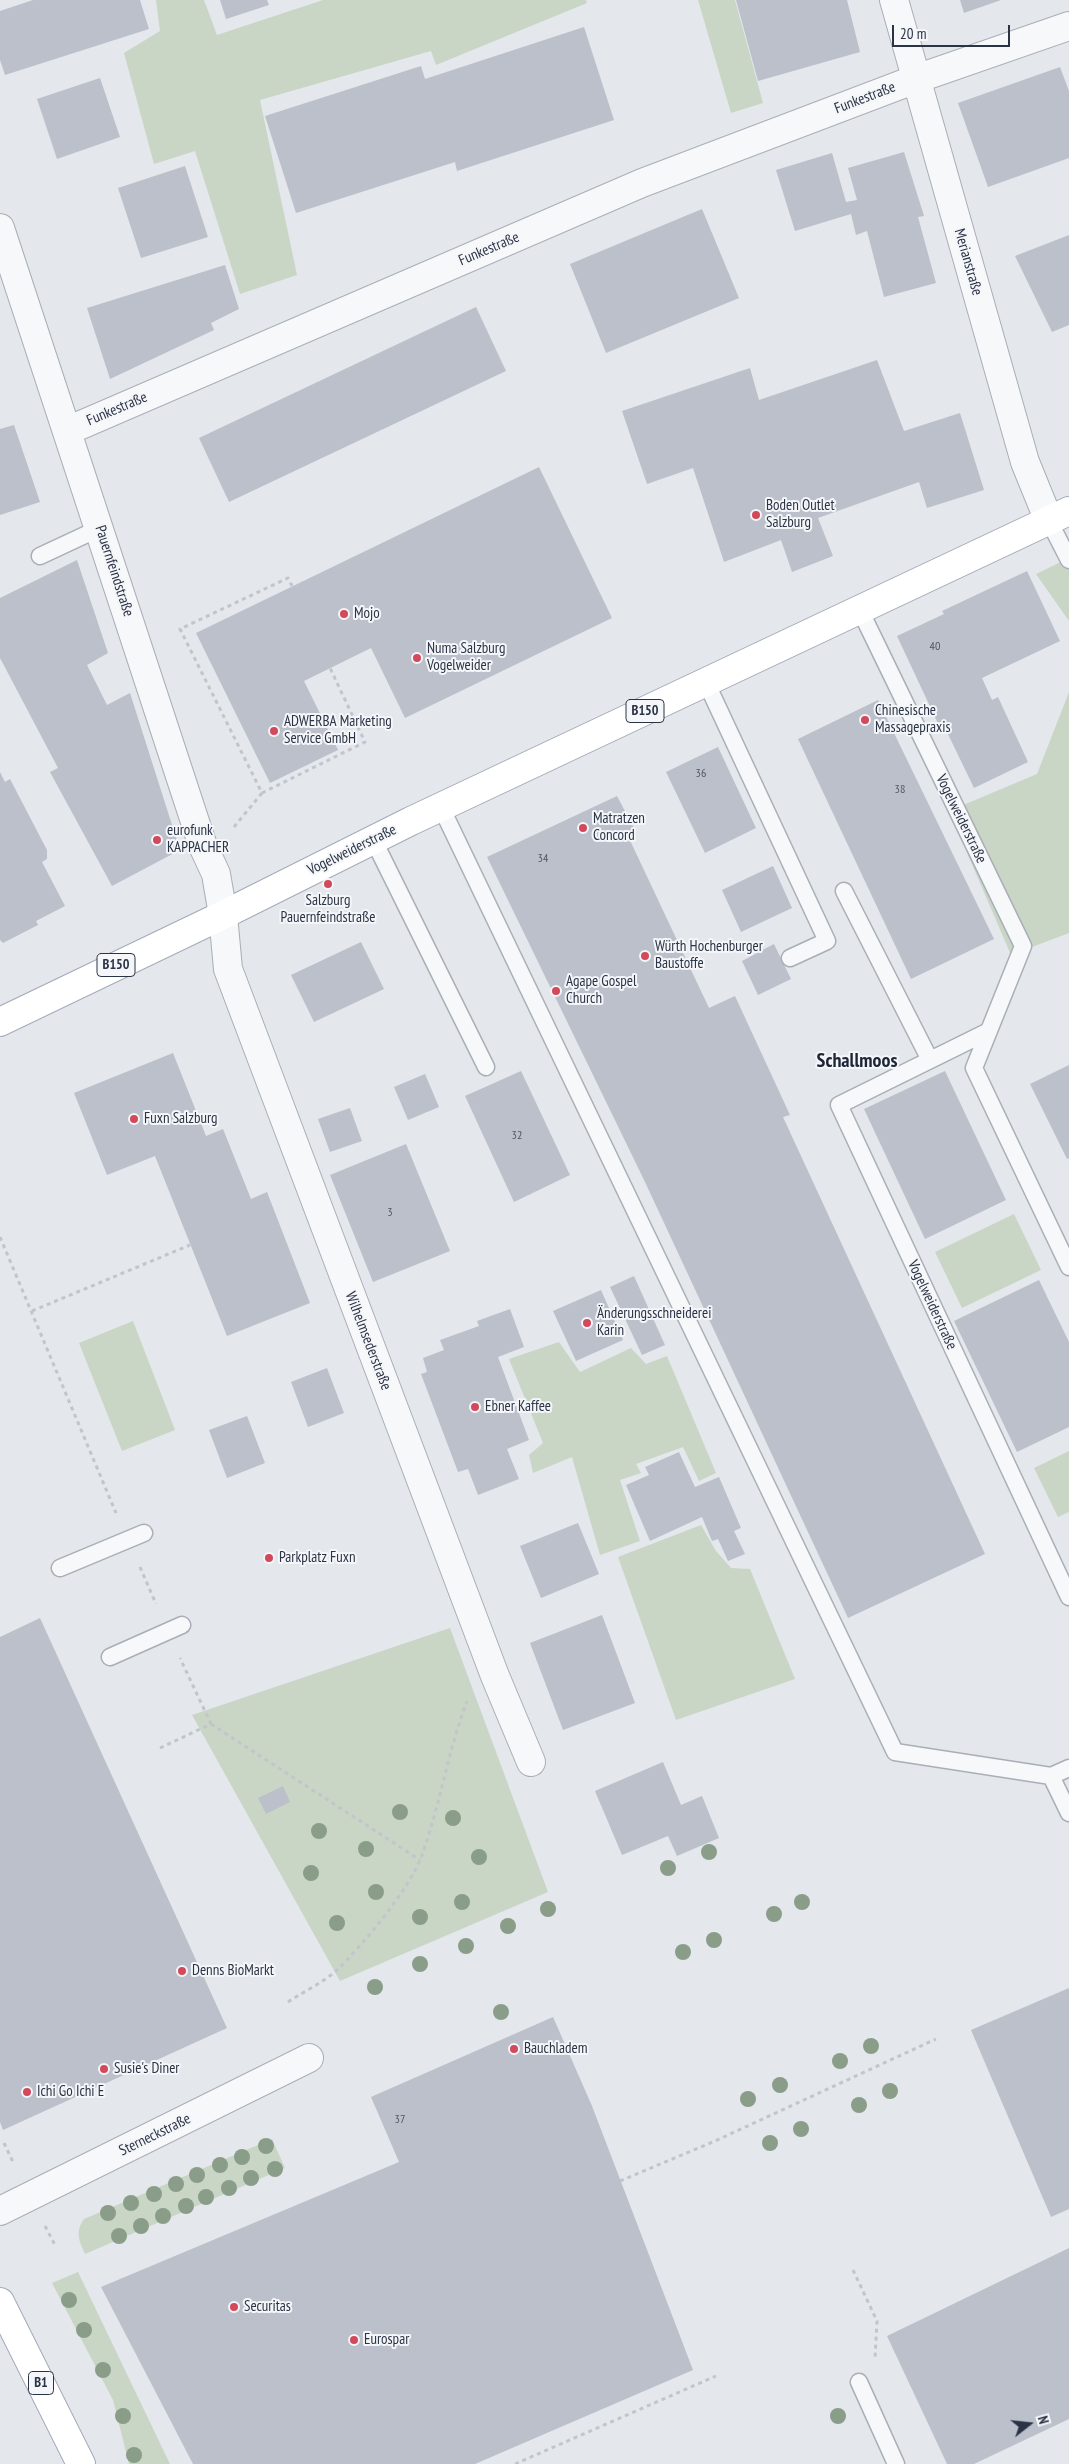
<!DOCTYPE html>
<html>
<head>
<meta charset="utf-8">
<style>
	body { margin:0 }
	#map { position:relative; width:1069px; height:2464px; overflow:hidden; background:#e4e7ec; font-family:"PT Sans Narrow",sans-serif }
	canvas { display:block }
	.north { position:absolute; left:1004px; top:2399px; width:50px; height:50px; -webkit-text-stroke:4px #f4f6f9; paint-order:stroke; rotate:74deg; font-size:14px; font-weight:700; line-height:20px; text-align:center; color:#2b3445 }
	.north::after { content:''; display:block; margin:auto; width:18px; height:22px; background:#2b3445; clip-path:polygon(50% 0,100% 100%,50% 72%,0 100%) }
	.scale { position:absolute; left:892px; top:25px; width:118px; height:22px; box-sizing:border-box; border:2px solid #2b3445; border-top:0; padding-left:6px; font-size:15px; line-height:18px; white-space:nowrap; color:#2b3445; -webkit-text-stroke:4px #f4f6f9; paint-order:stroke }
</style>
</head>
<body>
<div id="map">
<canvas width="1069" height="2464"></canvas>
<div class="north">N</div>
<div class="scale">20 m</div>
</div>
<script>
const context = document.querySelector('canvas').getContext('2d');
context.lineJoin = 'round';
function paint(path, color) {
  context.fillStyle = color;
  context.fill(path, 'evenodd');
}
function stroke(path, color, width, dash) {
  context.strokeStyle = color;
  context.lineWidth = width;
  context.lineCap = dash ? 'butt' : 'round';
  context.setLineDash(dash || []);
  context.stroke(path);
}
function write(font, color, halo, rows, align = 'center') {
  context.font = font + ' "PT Sans Narrow",sans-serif';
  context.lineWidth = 4;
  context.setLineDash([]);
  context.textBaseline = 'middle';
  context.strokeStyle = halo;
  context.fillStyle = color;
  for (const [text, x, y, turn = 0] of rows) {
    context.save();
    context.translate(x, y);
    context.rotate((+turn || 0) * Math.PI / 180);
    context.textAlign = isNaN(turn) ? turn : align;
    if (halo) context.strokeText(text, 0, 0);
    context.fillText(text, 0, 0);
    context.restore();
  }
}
const green = new Path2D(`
	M 156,0 L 204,0 L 217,35 L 323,0 L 586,0 L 587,3 L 436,65 L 431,51 L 260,100 L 297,275 L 240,294 L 195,151 L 154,164 L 124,53 L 160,31 Z
	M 698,0 L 735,0 L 763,103 L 731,113 Z
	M 1069,558 L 1069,621 L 1036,574 Z
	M 1069,692 L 1069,933 L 1011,955 L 949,811 L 1037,774 Z
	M 1014,1214 L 1041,1270 L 962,1308 L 935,1252 Z
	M 133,1321 L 175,1430 L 122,1451 L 79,1343 Z
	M 559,1342 L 580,1372 L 631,1348 L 646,1364 L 667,1356 L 716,1473 L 699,1481 L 683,1447 L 636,1464 L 641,1473 L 620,1480 L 640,1541 L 600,1555 L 572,1457 L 533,1473 L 529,1455 L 543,1443 L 509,1359 Z
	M 1069,1451 L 1069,1512 L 1058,1517 L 1034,1468 Z
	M 701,1525 L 716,1551 L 731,1568 L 750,1569 L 795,1679 L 676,1720 L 618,1557 Z
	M 450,1628 L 548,1892 L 340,1981 L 192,1715 Z
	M 272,2139 L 285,2168 L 85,2254 C 79,2241 75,2231 84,2219 Z
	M 78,2272 L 170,2464 L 129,2464 L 113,2400 L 52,2283 Z`);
const building = new Path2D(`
	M 33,0 L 140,0 L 149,29 L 5,75 L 0,60 L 0,11 Z
	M 220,0 L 267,0 L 269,5 L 226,19 Z
	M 736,0 L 847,0 L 860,52 L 758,81 Z
	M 960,0 L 1001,0 L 964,13 Z
	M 584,27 L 614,120 L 457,171 L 455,162 L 296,213 L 265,116 L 421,66 L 425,79 Z
	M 1060,67 L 1069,91 L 1069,158 L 988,187 L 958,103 Z
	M 100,78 L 120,137 L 57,159 L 37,99 Z
	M 904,152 L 924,216 L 918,217 L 936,283 L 884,297 L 867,231 L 856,235 L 851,214 L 795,231 L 776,170 L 832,153 L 846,202 L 857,200 L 848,168 Z
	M 185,166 L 208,237 L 141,258 L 118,188 Z
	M 702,209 L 739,298 L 606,353 L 570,264 Z
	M 1069,235 L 1069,325 L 1052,332 L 1015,256 Z
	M 225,265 L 239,309 L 211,323 L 214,330 L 110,379 L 87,308 Z
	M 476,307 L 506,371 L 229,502 L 199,438 Z
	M 877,360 L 904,431 L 960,413 L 984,490 L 927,508 L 919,482 L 818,518 L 833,556 L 792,572 L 781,540 L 724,562 L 693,468 L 647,484 L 622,411 L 750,368 L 759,400 Z
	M 14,425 L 40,502 L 0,515 L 0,429 Z
	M 539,467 L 612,618 L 405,718 L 371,648 L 304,681 L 338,750 L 270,783 L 196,633 Z
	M 77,560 L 108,653 L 87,665 L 107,705 L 130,693 L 180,850 L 112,886 L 50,772 L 58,768 L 0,658 L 0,598 Z
	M 1027,571 L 1060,641 L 982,678 L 992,700 L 998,697 L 1028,762 L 974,788 L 946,730 L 942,732 L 897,636 L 944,614 L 942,611 Z
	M 878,700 L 994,939 L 911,979 L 798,739 Z
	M 718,747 L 756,828 L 705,853 L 666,772 Z
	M 0,772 L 5,782 L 10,779 L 47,850 L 47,859 L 42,862 L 65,906 L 36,921 L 38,925 L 3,943 L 0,940 Z
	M 617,796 L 635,830 L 627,834 L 709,1008 L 735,996 L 790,1115 L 783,1117 L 985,1554 L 848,1618 L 645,1182 L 487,857 Z
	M 773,866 L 792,908 L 741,932 L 722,890 Z
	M 361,942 L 384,989 L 314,1022 L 291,975 Z
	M 774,944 L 791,979 L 758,995 L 742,961 Z
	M 173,1053 L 206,1136 L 223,1129 L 251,1199 L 267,1192 L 310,1303 L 227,1336 L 155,1156 L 107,1175 L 74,1093 Z
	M 1069,1065 L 1069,1158 L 1067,1159 L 1030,1084 Z
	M 521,1071 L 570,1175 L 514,1202 L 465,1096 Z
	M 945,1071 L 1006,1200 L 925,1239 L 864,1109 Z
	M 425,1074 L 439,1107 L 408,1120 L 394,1087 Z
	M 350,1108 L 362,1141 L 330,1152 L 318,1119 Z
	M 406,1144 L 450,1251 L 373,1282 L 330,1175 Z
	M 634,1276 L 665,1345 L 642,1355 L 610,1287 Z
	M 1039,1280 L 1069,1342 L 1069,1427 L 1017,1452 L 954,1321 Z
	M 601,1290 L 623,1340 L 576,1361 L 553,1311 Z
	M 510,1309 L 524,1347 L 498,1357 L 529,1440 L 507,1449 L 519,1479 L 478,1495 L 468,1469 L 458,1472 L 421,1374 L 427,1372 L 423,1358 L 444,1350 L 440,1340 L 479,1326 L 477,1321 Z
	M 327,1368 L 344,1413 L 308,1427 L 291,1382 Z
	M 247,1416 L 265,1463 L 227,1478 L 209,1430 Z
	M 679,1452 L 695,1487 L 719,1477 L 741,1528 L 734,1531 L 745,1554 L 728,1561 L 718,1539 L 712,1541 L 702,1517 L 650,1541 L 626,1485 L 649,1475 L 645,1467 Z
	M 578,1523 L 599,1574 L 541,1598 L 520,1546 Z
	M 602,1615 L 635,1703 L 563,1730 L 530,1643 Z
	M 40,1618 L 227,2028 L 3,2130 L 0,2122 L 0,1637 Z
	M 663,1762 L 681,1805 L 702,1796 L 719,1838 L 677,1856 L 668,1836 L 622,1855 L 595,1791 Z
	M 283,1786 L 290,1802 L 266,1814 L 258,1798 Z
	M 1069,1988 L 1069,2209 L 1051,2217 L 971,2030 Z
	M 553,2017 L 592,2106 L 693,2370 L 475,2464 L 193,2464 L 101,2287 L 399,2162 L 371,2097 Z
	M 1069,2248 L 1069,2419 L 974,2464 L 947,2464 L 887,2336 Z`);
const path = new Path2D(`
	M 262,793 L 365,742 L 330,668
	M 234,827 L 262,793 L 180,629 L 288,578 L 292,586
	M 0,1237 L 116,1513
	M 32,1311 L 190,1245
	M 140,1567 L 156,1604
	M 211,1724 L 420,1860
	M 160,1748 L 211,1724 L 180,1658
	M 288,2002 C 303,1992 322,1983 336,1971 C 363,1945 409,1890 422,1855 C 440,1805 448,1751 467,1701
	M 4,2143 L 14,2164
	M 620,2181 L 715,2141 L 936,2039
	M 45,2226 L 55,2245
	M 853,2270 L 877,2321 L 875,2359
	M 515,2464 L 716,2376`);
const service = new Path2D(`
	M 1049,521 L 1069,560
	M 40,556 L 100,528
	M 860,610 L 1023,946 L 974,1068 L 1069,1267
	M 706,682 L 827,941 L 790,958
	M 441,807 L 895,1752 L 1051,1776 L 1069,1768
	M 373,839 L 486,1067
	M 844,891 L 930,1060
	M 989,1031 L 839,1105 L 1069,1597
	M 60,1568 L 144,1533
	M 110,1657 L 182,1625
	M 1051,1776 L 1069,1813
	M 859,2382 L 896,2464`);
const minor = new Path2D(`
	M 894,0 L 1025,462 L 1049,521
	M 0,228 L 203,846 L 216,874 L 223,915 L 228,969 L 495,1676 L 531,1762
	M 67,431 L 642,183 L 916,79 L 1069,26
	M 0,2211 L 309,2058`);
const primary = new Path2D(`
	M 0,1022 L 223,915 L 411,821 L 1069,511
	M 0,2302 L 81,2464`);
const trees = [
	[400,1812],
	[453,1818],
	[319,1831],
	[366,1849],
	[709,1852],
	[479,1857],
	[668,1868],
	[311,1873],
	[376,1892],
	[462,1902],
	[802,1902],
	[548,1909],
	[774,1914],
	[420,1917],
	[337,1923],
	[508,1926],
	[714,1940],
	[466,1946],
	[683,1952],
	[420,1964],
	[375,1987],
	[501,2012],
	[871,2046],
	[840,2061],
	[780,2085],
	[890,2091],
	[748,2099],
	[859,2105],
	[801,2129],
	[770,2143],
	[266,2146],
	[242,2157],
	[220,2165],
	[275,2169],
	[197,2175],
	[251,2178],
	[176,2184],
	[229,2188],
	[154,2194],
	[206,2197],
	[131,2203],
	[186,2206],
	[108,2213],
	[163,2216],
	[141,2226],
	[119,2236],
	[69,2300],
	[84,2330],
	[103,2370],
	[123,2416],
	[838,2416],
	[134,2455]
];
const markers = [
	[756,515,5,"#d1495b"],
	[344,614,5,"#d1495b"],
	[417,658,5,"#d1495b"],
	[865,720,5,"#d1495b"],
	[274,731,5,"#d1495b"],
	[583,828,5,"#d1495b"],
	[157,840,5,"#d1495b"],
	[328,884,5,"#d1495b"],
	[645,956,5,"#d1495b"],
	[556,991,5,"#d1495b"],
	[134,1119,5,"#d1495b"],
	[587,1323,5,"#d1495b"],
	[475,1407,5,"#d1495b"],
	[269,1558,5,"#d1495b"],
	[182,1971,5,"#d1495b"],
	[514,2049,5,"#d1495b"],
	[104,2069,5,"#d1495b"],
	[27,2092,5,"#d1495b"],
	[234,2307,5,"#d1495b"],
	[354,2340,5,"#d1495b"]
];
const numberNames = [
	["40",935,647],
	["36",701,774],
	["38",900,790],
	["34",543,859],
	["32",517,1136],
	["3",390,1213],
	["37",400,2120]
];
const shields = [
	[645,711,38],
	[116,965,38],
	[41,2383,25]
];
const shieldNames = [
	["B150",645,711],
	["B150",116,965],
	["B1",41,2383]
];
const streetNames = [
	["Funkestraße",865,98,-21],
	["Funkestraße",489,249,-23],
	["Merianstraße",968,262,74],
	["Funkestraße",117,409,-23],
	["Pauernfeindstraße",114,571,72],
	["Vogelweiderstraße",961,819,64],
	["Vogelweiderstraße",352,850,-26],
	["Vogelweiderstraße",932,1305,65],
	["Wilhelmsederstraße",368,1341,69],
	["Sterneckstraße",155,2135,-26]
];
const poiNames = [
	["Boden Outlet",766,506],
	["Salzburg",766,523],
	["Mojo",354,614],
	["Numa Salzburg",427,649],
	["Vogelweider",427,666],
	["Chinesische",875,711],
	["Massagepraxis",875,728],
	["ADWERBA Marketing",284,722],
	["Service GmbH",284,739],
	["Matratzen",593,819],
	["Concord",593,836],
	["eurofunk",167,831],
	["KAPPACHER",167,848],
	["Salzburg",328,901,"center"],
	["Pauernfeindstraße",328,918,"center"],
	["Würth Hochenburger",655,947],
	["Baustoffe",655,964],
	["Agape Gospel",566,982],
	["Church",566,999],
	["Fuxn Salzburg",144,1119],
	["Änderungsschneiderei",597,1314],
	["Karin",597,1331],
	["Ebner Kaffee",485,1407],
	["Parkplatz Fuxn",279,1558],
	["Denns BioMarkt",192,1971],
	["Bauchladem",524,2049],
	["Susie's Diner",114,2069],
	["Ichi Go Ichi E",37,2092],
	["Securitas",244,2307],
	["Eurospar",364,2340]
];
const districtNames = [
	["Schallmoos",857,1061]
];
paint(green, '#c9d6c5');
paint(building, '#bbc0ca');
stroke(service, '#a9aeb7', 19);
stroke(minor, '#a9aeb7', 30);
stroke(primary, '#a3abb8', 30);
stroke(path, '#c2c5cb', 3, [4, 4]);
stroke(service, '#f7f8fa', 16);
stroke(minor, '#f7f8fa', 28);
stroke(primary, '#fff', 28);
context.fillStyle = '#899d89';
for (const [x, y] of trees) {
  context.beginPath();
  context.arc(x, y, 8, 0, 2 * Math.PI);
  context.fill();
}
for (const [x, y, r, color] of markers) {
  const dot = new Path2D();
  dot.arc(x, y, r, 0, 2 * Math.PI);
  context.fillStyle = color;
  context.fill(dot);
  stroke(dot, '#f4f6f9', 2);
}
write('12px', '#4f5766', null, numberNames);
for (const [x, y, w] of shields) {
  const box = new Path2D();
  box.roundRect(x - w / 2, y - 11.5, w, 23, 4);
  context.fillStyle = '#f4f6f9';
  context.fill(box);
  stroke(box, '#2b3445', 1);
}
write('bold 14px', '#2b3445', null, shieldNames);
write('15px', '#2b3445', '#f4f6f9', streetNames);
write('15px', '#2b3445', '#f4f6f9', poiNames, 'left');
write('bold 20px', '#1d2536', '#f4f6f9', districtNames);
</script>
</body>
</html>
